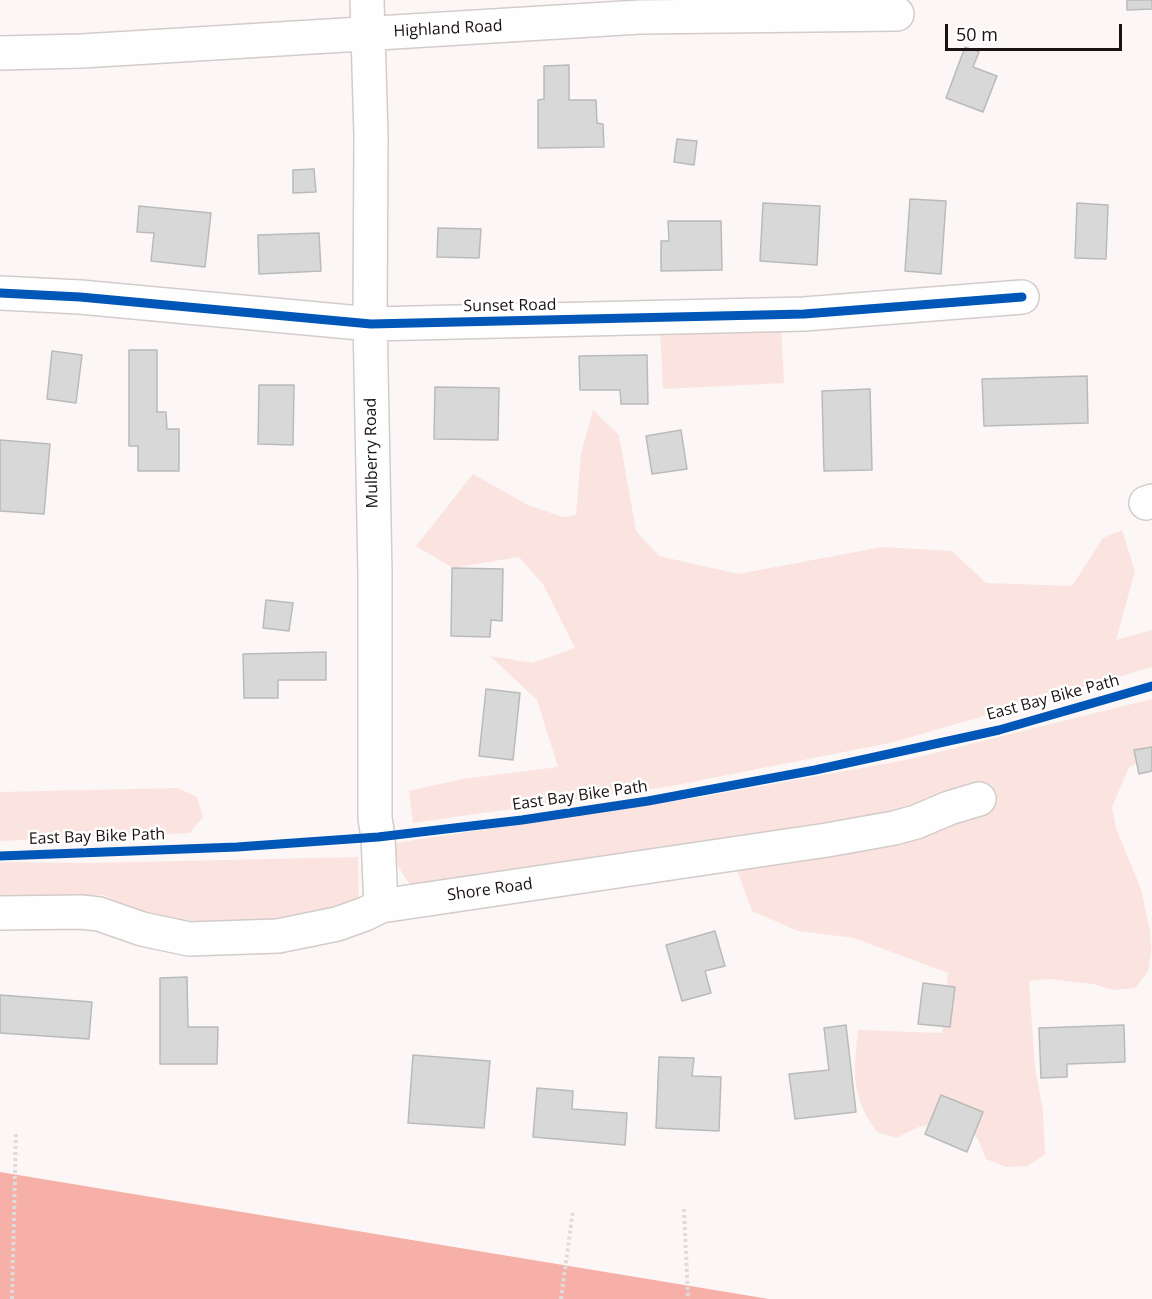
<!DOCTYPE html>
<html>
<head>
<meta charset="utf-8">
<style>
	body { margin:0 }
	#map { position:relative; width:1152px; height:1299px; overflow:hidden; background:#fcf7f6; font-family:"Open Sans",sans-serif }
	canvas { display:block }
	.scale { position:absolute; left:945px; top:24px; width:177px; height:27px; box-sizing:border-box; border:3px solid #191211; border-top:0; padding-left:8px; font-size:18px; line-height:21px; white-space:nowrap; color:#191211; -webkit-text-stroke:4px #fff; paint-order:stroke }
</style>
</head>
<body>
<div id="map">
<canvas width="1152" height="1299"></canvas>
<div class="scale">50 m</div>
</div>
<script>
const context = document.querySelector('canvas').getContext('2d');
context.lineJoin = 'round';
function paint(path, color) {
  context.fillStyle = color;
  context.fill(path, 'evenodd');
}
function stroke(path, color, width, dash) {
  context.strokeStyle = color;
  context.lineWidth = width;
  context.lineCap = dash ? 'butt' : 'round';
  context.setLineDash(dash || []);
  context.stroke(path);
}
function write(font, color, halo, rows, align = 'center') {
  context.font = font + ' "Open Sans",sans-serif';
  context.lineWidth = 5;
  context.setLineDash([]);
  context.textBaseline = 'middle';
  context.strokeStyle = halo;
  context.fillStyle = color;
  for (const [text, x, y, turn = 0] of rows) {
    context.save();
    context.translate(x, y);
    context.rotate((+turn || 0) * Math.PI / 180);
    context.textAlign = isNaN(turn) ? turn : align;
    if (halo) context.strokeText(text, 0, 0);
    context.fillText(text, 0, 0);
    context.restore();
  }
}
const green = new Path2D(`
	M 781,324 L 784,383 L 663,389 L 660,330 Z
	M 593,410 L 619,435 L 636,531 L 659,556 L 738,574 L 882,547 L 952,551 L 986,583 L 1072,586 L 1103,538 L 1122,530 L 1135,571 L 1116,640 L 1152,630 L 1152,667 L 894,742 L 672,786 L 413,823 L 409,791 L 462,779 L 558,767 L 537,700 L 490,656 L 532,663 L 575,648 L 543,584 L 519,557 L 453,568 L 416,546 L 473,474 L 528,505 L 563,517 L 576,515 L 581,454 Z
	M 1152,699 L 1152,757 L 1129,767 L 1112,807 L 1116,828 L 1141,889 L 1150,931 L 1151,952 L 1148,972 L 1135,988 L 1113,990 L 1093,984 L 1049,979 L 1029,981 L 1035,1067 L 1043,1111 L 1045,1155 L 1027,1166 L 1006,1167 L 986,1159 L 978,1139 L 962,1124 L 940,1123 L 919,1127 L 896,1138 L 877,1132 C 872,1125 867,1118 864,1111 C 851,1084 855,1059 858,1030 L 942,1033 L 948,973 L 854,938 L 798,931 L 752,911 L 726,840 L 657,847 L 461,891 L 418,890 L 409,883 L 397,865 L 395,843 L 701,797 L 906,760 Z
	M 178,788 L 197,797 L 203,817 L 190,833 L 0,841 L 0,792 Z
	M 358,857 L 359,903 L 238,927 L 146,918 L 104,895 L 0,895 L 0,862 L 90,863 Z`);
const water = new Path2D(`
	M 0,1172 L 769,1299 L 0,1299 Z`);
const building = new Path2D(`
	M 1127,0 L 1152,0 L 1152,9 L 1127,10 Z
	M 965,47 L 979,52 L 973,67 L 997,76 L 983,112 L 946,98 Z
	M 569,65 L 569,100 L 596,100 L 597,123 L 603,124 L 604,147 L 538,148 L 538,100 L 544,99 L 544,66 Z
	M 677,139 L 697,141 L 694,165 L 674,162 Z
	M 314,169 L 316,192 L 293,193 L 293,170 Z
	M 910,199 L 946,201 L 941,274 L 905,271 Z
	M 763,203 L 820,206 L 817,265 L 760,261 Z
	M 1077,203 L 1108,205 L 1106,259 L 1075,258 Z
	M 139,206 L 211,213 L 205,267 L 151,261 L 154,233 L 137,232 Z
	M 668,221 L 721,221 L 722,270 L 661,271 L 661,241 L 669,241 Z
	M 438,228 L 481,229 L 479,258 L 437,257 Z
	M 319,233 L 321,271 L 259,274 L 258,235 Z
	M 129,350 L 157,350 L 157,412 L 166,412 L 167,429 L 179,429 L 179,471 L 138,471 L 138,446 L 129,446 Z
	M 52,351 L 82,355 L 76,403 L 47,399 Z
	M 647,355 L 648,404 L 621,404 L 620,390 L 580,390 L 579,356 Z
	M 1087,376 L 1088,423 L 984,426 L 982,379 Z
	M 259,385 L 294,385 L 293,445 L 258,444 Z
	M 435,387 L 499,388 L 498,440 L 434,439 Z
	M 870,389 L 872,470 L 824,471 L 822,391 Z
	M 681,430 L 687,469 L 652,474 L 646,436 Z
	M 0,440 L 50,444 L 44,514 L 0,511 Z
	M 452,568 L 503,569 L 502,621 L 491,620 L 490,637 L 451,636 Z
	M 266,600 L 293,603 L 289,631 L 263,628 Z
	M 326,652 L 326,680 L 278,680 L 278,698 L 244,698 L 243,654 Z
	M 486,689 L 520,693 L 513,760 L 479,756 Z
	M 1152,747 L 1152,771 L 1139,774 L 1134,750 Z
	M 715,931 L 725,966 L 705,971 L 711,993 L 682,1001 L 666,945 Z
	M 187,977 L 188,1027 L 218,1027 L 217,1064 L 160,1064 L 160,978 Z
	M 923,983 L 955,987 L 950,1027 L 918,1024 Z
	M 0,995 L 92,1002 L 89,1039 L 0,1033 Z
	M 846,1025 L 856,1112 L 795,1119 L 789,1074 L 829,1070 L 824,1028 Z
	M 1124,1025 L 1125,1062 L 1067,1064 L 1067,1077 L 1041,1078 L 1039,1028 Z
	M 413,1055 L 490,1061 L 484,1128 L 408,1123 Z
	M 659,1057 L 694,1058 L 692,1076 L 721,1077 L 719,1131 L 656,1128 Z
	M 537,1088 L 573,1091 L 572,1109 L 627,1113 L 625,1145 L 533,1137 Z
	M 941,1095 L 983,1112 L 967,1152 L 925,1134 Z`);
const path = new Path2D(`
	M 684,1209 L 688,1299
	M 12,1299 L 16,1132
	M 561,1299 L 573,1210`);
const minor = new Path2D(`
	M 367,0 L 371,136 L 370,317 L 375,574 L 375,818 L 378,837 L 381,906
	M 0,53 L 82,51 L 640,17 L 897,14
	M 0,293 L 80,297 L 371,324 L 804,314 L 1022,297
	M 1146,503 L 1152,501
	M 0,913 L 81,912 L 99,914 L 142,929 L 189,939 L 278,936 L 337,924 L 365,914 L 381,906 L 827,840 L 894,828 L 916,822 L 949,808 L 979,799`);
const cycleway = new Path2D(`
	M 0,293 L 80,297 L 371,324 L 804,314 L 1022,297
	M 0,856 L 237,847 L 378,837 L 522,820 L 648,801 L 815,770 L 999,730 L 1152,686`);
const streetNames = [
	["Highland Road",448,29,-3],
	["Sunset Road",510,306,-1],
	["Mulberry Road",372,453,-91],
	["East Bay Bike Path",1053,698,-15],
	["East Bay Bike Path",580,796,-8],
	["East Bay Bike Path",97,837,-2],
	["Shore Road",490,890,-8]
];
paint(green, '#fbe3df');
paint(water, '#f6b0a8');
paint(building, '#d7d8d7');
stroke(building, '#b9bbba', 1.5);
stroke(minor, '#d2ccca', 36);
stroke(path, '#dddcdb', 4, [3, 3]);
stroke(minor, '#fffefe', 33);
stroke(cycleway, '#0057b8', 9);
write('16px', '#191211', '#fff', streetNames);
</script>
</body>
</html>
